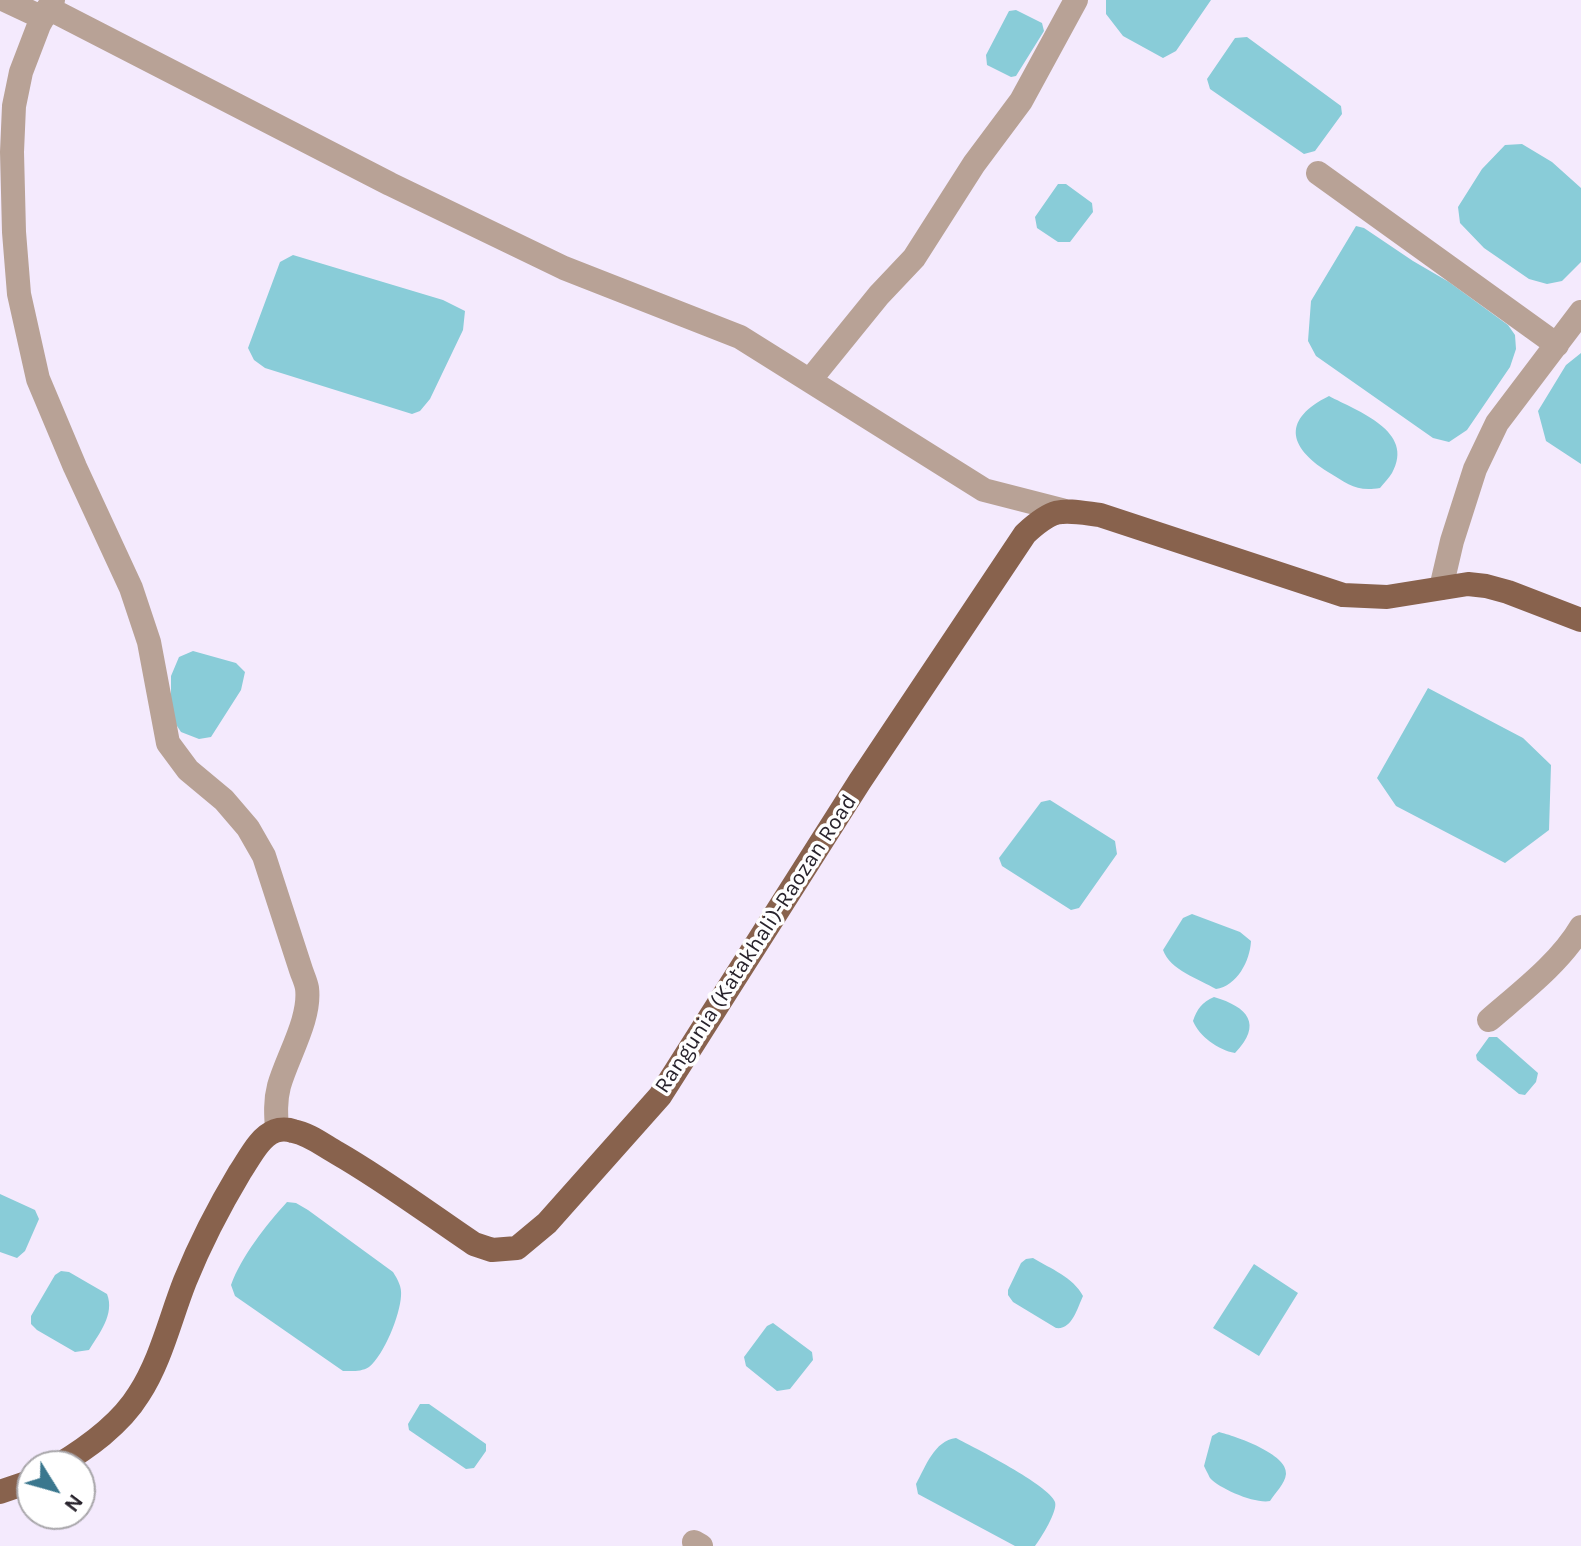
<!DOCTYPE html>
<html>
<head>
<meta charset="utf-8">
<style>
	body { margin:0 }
	#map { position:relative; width:1581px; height:1546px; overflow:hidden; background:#f4eafd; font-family:Karla,sans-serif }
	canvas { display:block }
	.north { position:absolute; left:16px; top:1450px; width:80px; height:80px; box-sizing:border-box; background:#fff; border:2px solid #a9a7ab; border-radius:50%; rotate:127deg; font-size:22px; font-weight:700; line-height:32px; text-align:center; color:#28232c }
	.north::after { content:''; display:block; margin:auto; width:28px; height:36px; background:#3a778e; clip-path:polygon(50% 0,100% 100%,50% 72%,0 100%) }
</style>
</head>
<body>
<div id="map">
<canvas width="1581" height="1546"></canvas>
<div class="north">N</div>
</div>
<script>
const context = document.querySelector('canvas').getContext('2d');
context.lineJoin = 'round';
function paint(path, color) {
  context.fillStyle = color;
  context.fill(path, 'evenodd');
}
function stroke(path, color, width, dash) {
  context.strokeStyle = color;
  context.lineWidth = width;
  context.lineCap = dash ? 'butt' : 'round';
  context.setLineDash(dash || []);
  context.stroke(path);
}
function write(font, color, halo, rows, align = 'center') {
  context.font = font + ' Karla,sans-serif';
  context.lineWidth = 7;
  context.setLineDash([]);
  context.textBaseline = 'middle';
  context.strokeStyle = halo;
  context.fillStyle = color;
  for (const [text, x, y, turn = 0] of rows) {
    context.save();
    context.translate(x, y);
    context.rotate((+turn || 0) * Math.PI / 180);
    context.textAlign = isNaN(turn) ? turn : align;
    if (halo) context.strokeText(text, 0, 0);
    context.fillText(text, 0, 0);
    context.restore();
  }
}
const water = new Path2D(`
	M 1106,0 L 1211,0 L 1176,51 L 1163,58 L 1123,36 L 1106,14 Z
	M 1016,10 L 1042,23 L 1044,31 L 1016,76 L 1011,77 L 987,65 L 986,55 L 1009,11 Z
	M 1247,37 L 1341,106 L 1342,114 L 1315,151 L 1304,154 L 1210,89 L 1207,79 L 1235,38 Z
	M 1522,144 L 1552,162 L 1581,188 L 1581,262 L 1562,281 L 1547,284 L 1529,279 L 1484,248 L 1460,223 L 1458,207 L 1482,169 L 1505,145 Z
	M 1058,184 L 1066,184 L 1092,203 L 1093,212 L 1070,242 L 1058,242 L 1037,228 L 1035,217 Z
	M 1356,226 L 1364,228 L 1413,261 L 1449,282 L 1508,325 L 1515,335 L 1516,349 L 1510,367 L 1467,430 L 1449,442 L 1433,438 L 1316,356 L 1308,341 L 1311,301 Z
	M 293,255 L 443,300 L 465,311 L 463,330 L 430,399 L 420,411 L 412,414 L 265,368 L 254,360 L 248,348 L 280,262 Z
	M 1581,353 L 1581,464 L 1546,441 L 1538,411 L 1566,365 Z
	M 1329,396 C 1357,411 1416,431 1392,473 C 1389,478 1384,483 1380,488 C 1356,492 1348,484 1328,472 C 1287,446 1283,419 1329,396 Z
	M 193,651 L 236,663 L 245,672 L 241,690 L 211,737 L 199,739 L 181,732 L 171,717 L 171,676 L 179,657 Z
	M 1428,688 L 1523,738 L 1551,765 L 1549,830 L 1505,863 L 1396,806 L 1377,778 Z
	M 1050,800 L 1115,841 L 1117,854 L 1079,908 L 1071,910 L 1002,866 L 999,858 L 1041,802 Z
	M 1192,914 L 1240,932 L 1251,941 C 1250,961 1237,986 1216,989 C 1199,979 1170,970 1163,950 L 1183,918 Z
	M 1214,997 C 1248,1007 1263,1024 1235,1053 C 1218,1050 1199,1036 1193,1021 C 1197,1009 1202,1002 1214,997 Z
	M 1489,1037 L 1497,1037 L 1538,1073 L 1536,1082 L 1525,1095 L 1519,1094 L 1477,1060 L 1476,1055 Z
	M 0,1194 L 35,1210 L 39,1219 L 25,1251 L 17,1258 L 0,1252 Z
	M 287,1202 L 296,1203 L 308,1210 L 393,1272 C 398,1280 402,1287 401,1296 C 400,1315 384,1355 369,1367 C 361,1372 352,1371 343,1371 L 235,1296 L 231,1285 C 241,1257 266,1225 287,1202 Z
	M 1033,1258 C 1051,1269 1073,1277 1083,1296 C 1077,1309 1072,1330 1056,1328 L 1013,1302 L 1008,1295 L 1008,1290 L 1021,1263 L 1026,1259 Z
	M 1254,1264 L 1298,1293 L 1259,1356 L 1213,1328 Z
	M 61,1271 L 69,1272 L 107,1294 C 115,1314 99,1334 89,1350 L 75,1352 L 37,1330 L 31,1324 L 31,1316 L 55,1275 Z
	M 773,1323 L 812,1352 L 813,1360 L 790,1389 L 777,1391 L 746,1366 L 744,1357 L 767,1326 Z
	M 420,1404 L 429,1404 L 486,1444 L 486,1451 L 474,1468 L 466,1469 L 409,1430 L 408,1424 Z
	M 1219,1432 C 1235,1436 1288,1454 1286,1474 C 1285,1484 1275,1493 1270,1501 C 1255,1504 1220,1489 1210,1478 C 1209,1476 1205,1468 1204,1466 L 1212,1436 Z
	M 956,1438 C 975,1448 1049,1485 1055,1502 C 1058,1511 1041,1538 1035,1546 L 1015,1546 L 918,1494 L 916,1484 C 926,1466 934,1441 956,1438 Z`);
const minor = new Path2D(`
	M 5,0 L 43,18
	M 53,0 L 39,25 L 21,72 L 14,106 L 12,152 L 14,232 L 19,294 L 38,379 L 75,467 L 131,588 L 149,642 L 168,743 L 188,770 L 224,800 L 248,828 L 264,856 L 301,970 C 303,976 306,982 307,988 C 311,1019 287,1057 279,1086 C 275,1101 276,1115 277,1130
	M 48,8 L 390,184 L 564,268 L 740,337 L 984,490 L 1062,510
	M 1318,173 L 1557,345
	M 810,380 L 879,295 L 914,258 L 974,164 L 1021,101 L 1076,0
	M 1441,588 L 1452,541 L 1475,469 L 1497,423 L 1581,312
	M 1489,1020 C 1520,993 1560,963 1581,927
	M 694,1542 L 701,1546`);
const major = new Path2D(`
	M 57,1466 C 87,1448 120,1425 139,1394 C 161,1360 170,1319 185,1281 C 200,1244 219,1207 240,1172 C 249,1159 259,1137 275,1131 C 280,1129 288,1129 293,1131 C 309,1134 323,1145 337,1153 C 384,1180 428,1213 474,1244 L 492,1250 L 517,1248 L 547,1223 L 660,1096 L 860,781 L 1025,534 C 1055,506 1062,510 1100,515 L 1343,595 L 1387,597 L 1468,584 L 1486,586 L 1508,592 L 1581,620
	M 0,1492 L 32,1481`);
const streetNames = [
	["Rangunia (Katakhali)-Raozan Road",756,944,-57]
];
paint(water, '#89ccd8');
stroke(minor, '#b8a296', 24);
stroke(major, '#88624d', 24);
write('22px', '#28232c', '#fff', streetNames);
</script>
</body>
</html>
